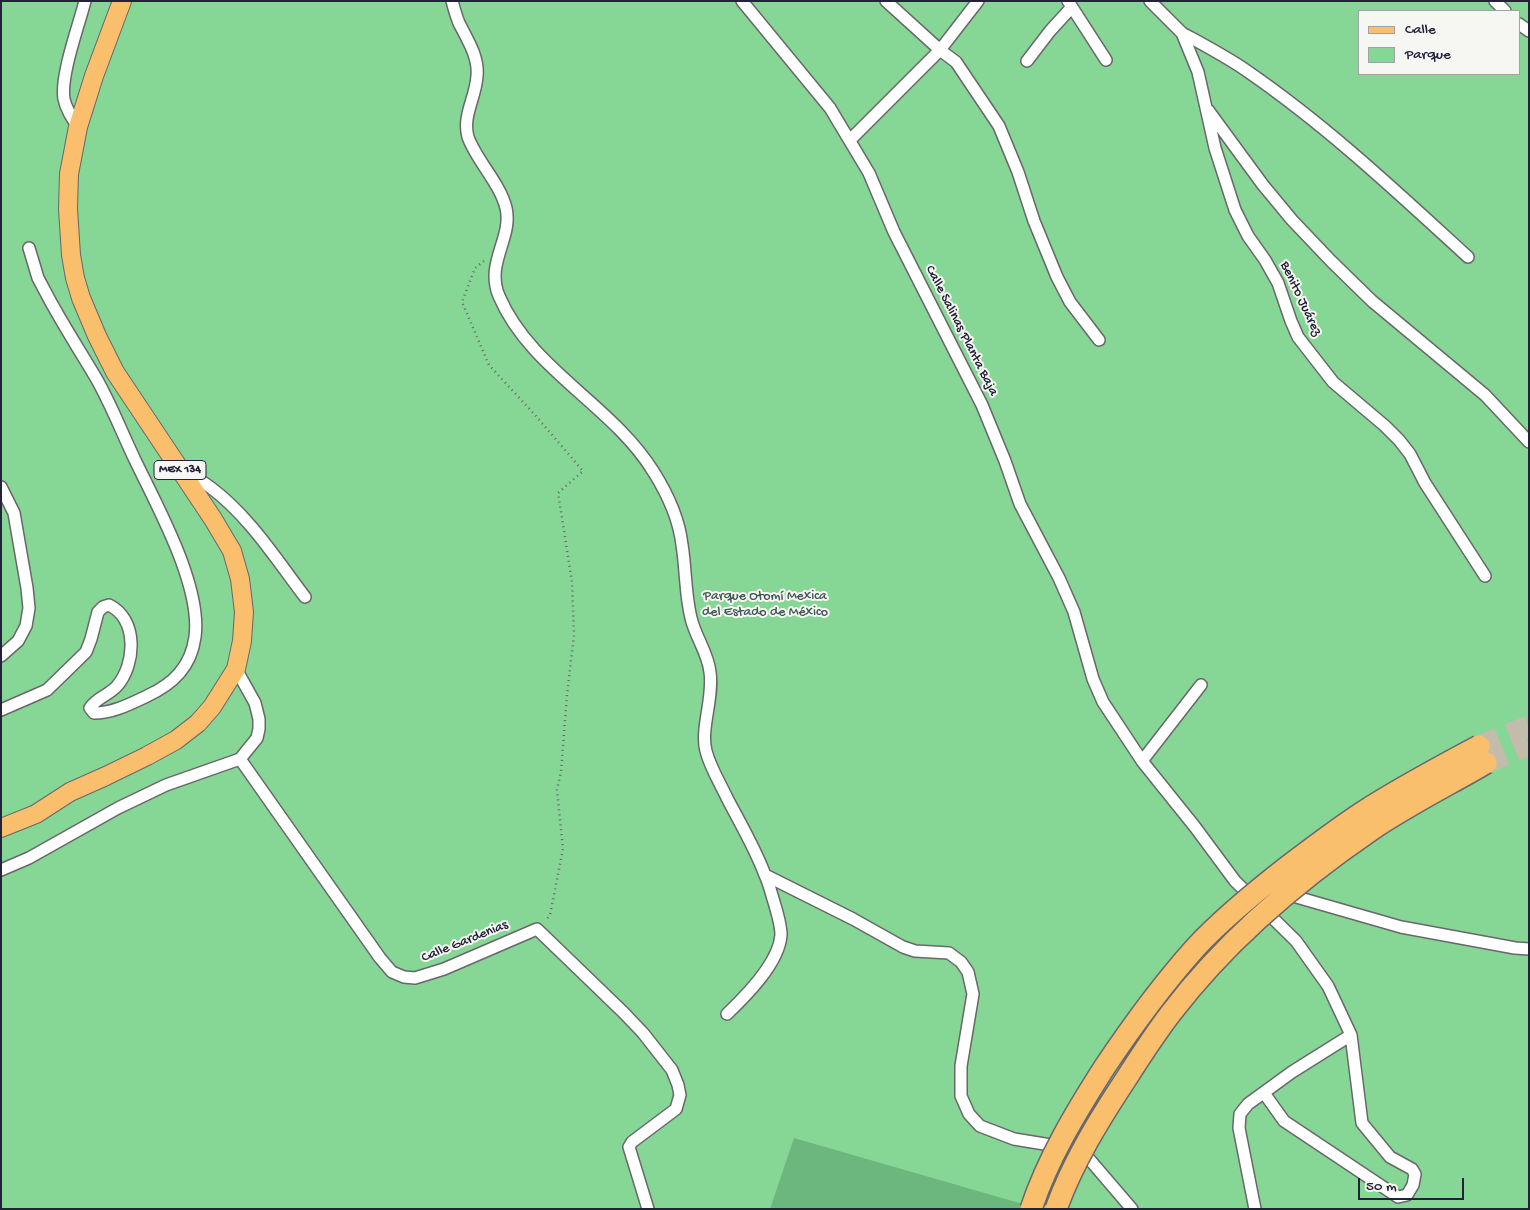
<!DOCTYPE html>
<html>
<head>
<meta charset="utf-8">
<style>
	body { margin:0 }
	#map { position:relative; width:1530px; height:1210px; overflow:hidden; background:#ede3c6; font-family:"Gochi Hand",sans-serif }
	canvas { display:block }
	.frame { position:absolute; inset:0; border:2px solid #22223b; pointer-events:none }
	.legend { position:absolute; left:1358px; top:10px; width:162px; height:65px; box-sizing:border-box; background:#f6f6f2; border:1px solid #a1a1a9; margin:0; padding:6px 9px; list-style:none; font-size:15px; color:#22223b }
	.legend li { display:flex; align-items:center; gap:10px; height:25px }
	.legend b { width:25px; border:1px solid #a1a1a9 }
	.scale { position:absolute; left:1358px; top:1178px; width:106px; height:22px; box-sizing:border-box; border:2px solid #22223b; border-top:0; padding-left:6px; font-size:15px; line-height:18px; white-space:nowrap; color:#22223b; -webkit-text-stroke:4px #f6f6f2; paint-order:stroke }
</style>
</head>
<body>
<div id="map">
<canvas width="1530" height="1210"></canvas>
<div class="frame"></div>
<ul class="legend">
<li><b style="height:6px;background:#f9bf6c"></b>Calle</li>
<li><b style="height:14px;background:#86d695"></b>Parque</li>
</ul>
<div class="scale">50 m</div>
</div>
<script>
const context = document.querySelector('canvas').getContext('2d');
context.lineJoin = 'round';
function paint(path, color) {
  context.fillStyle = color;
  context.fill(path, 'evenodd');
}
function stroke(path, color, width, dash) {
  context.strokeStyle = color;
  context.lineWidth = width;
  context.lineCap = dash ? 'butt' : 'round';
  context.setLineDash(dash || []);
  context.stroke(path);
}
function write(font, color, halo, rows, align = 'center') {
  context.font = font + ' "Gochi Hand",sans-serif';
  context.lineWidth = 4;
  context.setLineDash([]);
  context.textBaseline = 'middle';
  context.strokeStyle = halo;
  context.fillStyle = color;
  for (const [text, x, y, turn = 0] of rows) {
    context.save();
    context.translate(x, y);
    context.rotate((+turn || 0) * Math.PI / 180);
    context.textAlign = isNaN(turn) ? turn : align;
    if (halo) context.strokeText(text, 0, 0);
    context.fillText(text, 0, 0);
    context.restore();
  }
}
const green = new Path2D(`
	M 1,1 L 1529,1 L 1529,1209 L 1,1209 ZM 1359,11 L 1519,11 L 1519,74 L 1359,74 Z`);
const forest = new Path2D(`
	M 794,1138 L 1040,1209 L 770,1209 Z`);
const motorwayTunnel = new Path2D(`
	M 1479,746 L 1529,726
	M 1486,763 L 1529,745`);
const path = new Path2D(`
	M 484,261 L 475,268 L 462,302 L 489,365 L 535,415 L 583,471 L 558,493 L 572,582 L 574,635 L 567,695 L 561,772 L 557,790 L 563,849 L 550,915 L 546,920`);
const minor = new Path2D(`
	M 452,1 C 454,8 456,16 459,23 C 467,39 479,57 477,76 C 476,97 462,116 468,137 C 476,160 500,183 506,208 C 513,238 485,263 499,296 C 530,369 612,405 653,471 C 667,493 679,518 682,545 C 686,569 685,594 691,618 C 695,636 708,653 710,672 C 714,698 700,729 706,751 C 710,767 720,783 727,798 C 740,823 755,848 765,875 C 769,883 771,893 774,902 C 777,912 781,925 781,935 C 779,963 746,996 727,1014
	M 742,1 L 830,108 L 869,173 L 894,232 L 982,405 L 1005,461 L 1020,504 L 1059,578 L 1074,612 L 1093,679 L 1103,702 L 1142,761 L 1195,827 L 1235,881 L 1296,941 L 1328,986 L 1351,1035 L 1362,1123 L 1390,1157 L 1412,1169 L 1415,1174 L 1413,1185 L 1407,1195 L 1398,1197 L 1284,1121 L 1264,1093
	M 886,1 L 940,50 L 956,62 L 999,126 L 1018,172 L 1034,221 L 1057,277 L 1070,302 L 1099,340
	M 1068,1 L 1106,60
	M 1150,1 L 1182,33 L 1198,72 L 1215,148 L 1235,210 L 1248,236 L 1265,260 L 1278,283 L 1291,321 L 1298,337 L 1333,382 L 1385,426 L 1399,440 L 1410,454 L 1425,483 L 1485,576
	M 1495,1 L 1505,11
	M 1519,24 L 1529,31
	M 1182,33 C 1204,45 1227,57 1247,71 C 1327,126 1397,192 1468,257
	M 1027,61 L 1050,31 L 1071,8
	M 1208,110 L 1263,185 L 1292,220 L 1331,261 L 1372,301 L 1485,395 L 1529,442
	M 78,127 C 72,118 66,109 64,99 C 60,76 79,25 85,1
	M 850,140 L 940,50 L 978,1
	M 184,470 C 193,475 202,481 210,487 C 249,516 276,559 305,597
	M 1,487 L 14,513 L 27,588 L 29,608 L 26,626 L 18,641 L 1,656
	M 1,710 L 47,690 L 86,652 L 91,639 L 98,612 L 103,607 L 109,605 C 138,619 136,664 117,686 C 109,695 96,698 90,708 L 94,713 C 113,713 130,704 147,696 C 173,684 191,667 195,637 C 202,586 157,506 135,460 C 122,433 111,404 96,378 C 79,349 61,322 46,293 L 38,278 L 29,248
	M 240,759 L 380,958 L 392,972 L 404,977 L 415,978 L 444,969 L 537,929 L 624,1013 L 643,1033 L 672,1070 L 678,1085 L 680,1095 L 676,1109 L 632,1142 L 629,1147 L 648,1209
	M 1142,761 L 1201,685
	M 1,870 L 29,858 L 118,808 L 166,785 L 240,759 L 257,738 L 259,729 L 259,719 L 255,703 L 236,669
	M 765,875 L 853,919 L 903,947 L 915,951 L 949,953 L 961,962 L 968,972 L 973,994 L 961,1066 L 961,1096 L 969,1114 L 980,1126 L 1014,1139 L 1075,1149 L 1090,1160 L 1132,1209
	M 1286,894 L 1401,927 L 1515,948 L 1529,949
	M 1255,1209 L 1239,1128 L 1240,1114 L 1248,1104 L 1292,1072 L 1351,1035`);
const primary = new Path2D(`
	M 1,828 L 36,814 L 70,792 L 106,776 L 147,756 L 176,740 L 198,723 L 212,707 L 236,669 L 242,641 L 244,612 L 240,579 L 232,551 L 213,519 L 115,372 L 97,336 L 81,298 L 75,278 L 71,255 L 68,209 L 69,174 L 78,127 L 94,76 L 122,1`);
const motorwayBridge = new Path2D(`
	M 1031,1209 C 1048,1158 1076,1112 1104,1068 C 1132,1026 1162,985 1196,947 C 1223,918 1255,892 1287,867 C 1312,848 1337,829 1363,812 C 1400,788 1440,767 1479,746
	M 1056,1209 C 1073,1162 1099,1120 1126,1079 C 1140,1057 1155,1034 1171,1013 C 1225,942 1298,880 1371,830 C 1408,805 1448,785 1486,763`);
const shields = [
	[180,470,52]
];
const shieldNames = [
	["MEX 134",180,470]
];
const streetNames = [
	["Benito Juárez",1300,299,65],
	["Calle Salinas Planta Baja",961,331,63],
	["Calle Gardenias",465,942,-22]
];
const parkNames = [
	["Parque Otomí Mexica",765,597],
	["del Estado de México",765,613]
];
paint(green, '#86d695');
paint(forest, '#6cb77e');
stroke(motorwayTunnel, '#c4bcaa', 21, [21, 11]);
stroke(minor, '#69666c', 14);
stroke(primary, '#69666c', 20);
stroke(path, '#69666c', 2.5, [1, 4]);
stroke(minor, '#fff', 11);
stroke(primary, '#f9bf6c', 18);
stroke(motorwayBridge, '#69666c', 24, []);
stroke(motorwayBridge, '#f9bf6c', 21);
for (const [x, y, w] of shields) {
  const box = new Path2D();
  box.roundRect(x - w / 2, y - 9.5, w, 19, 4);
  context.fillStyle = '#f6f6f2';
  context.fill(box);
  stroke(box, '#22223b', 1);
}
write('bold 12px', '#22223b', null, shieldNames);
write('14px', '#22223b', '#f6f6f2', streetNames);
write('14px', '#405856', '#f6f6f2', parkNames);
</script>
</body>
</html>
